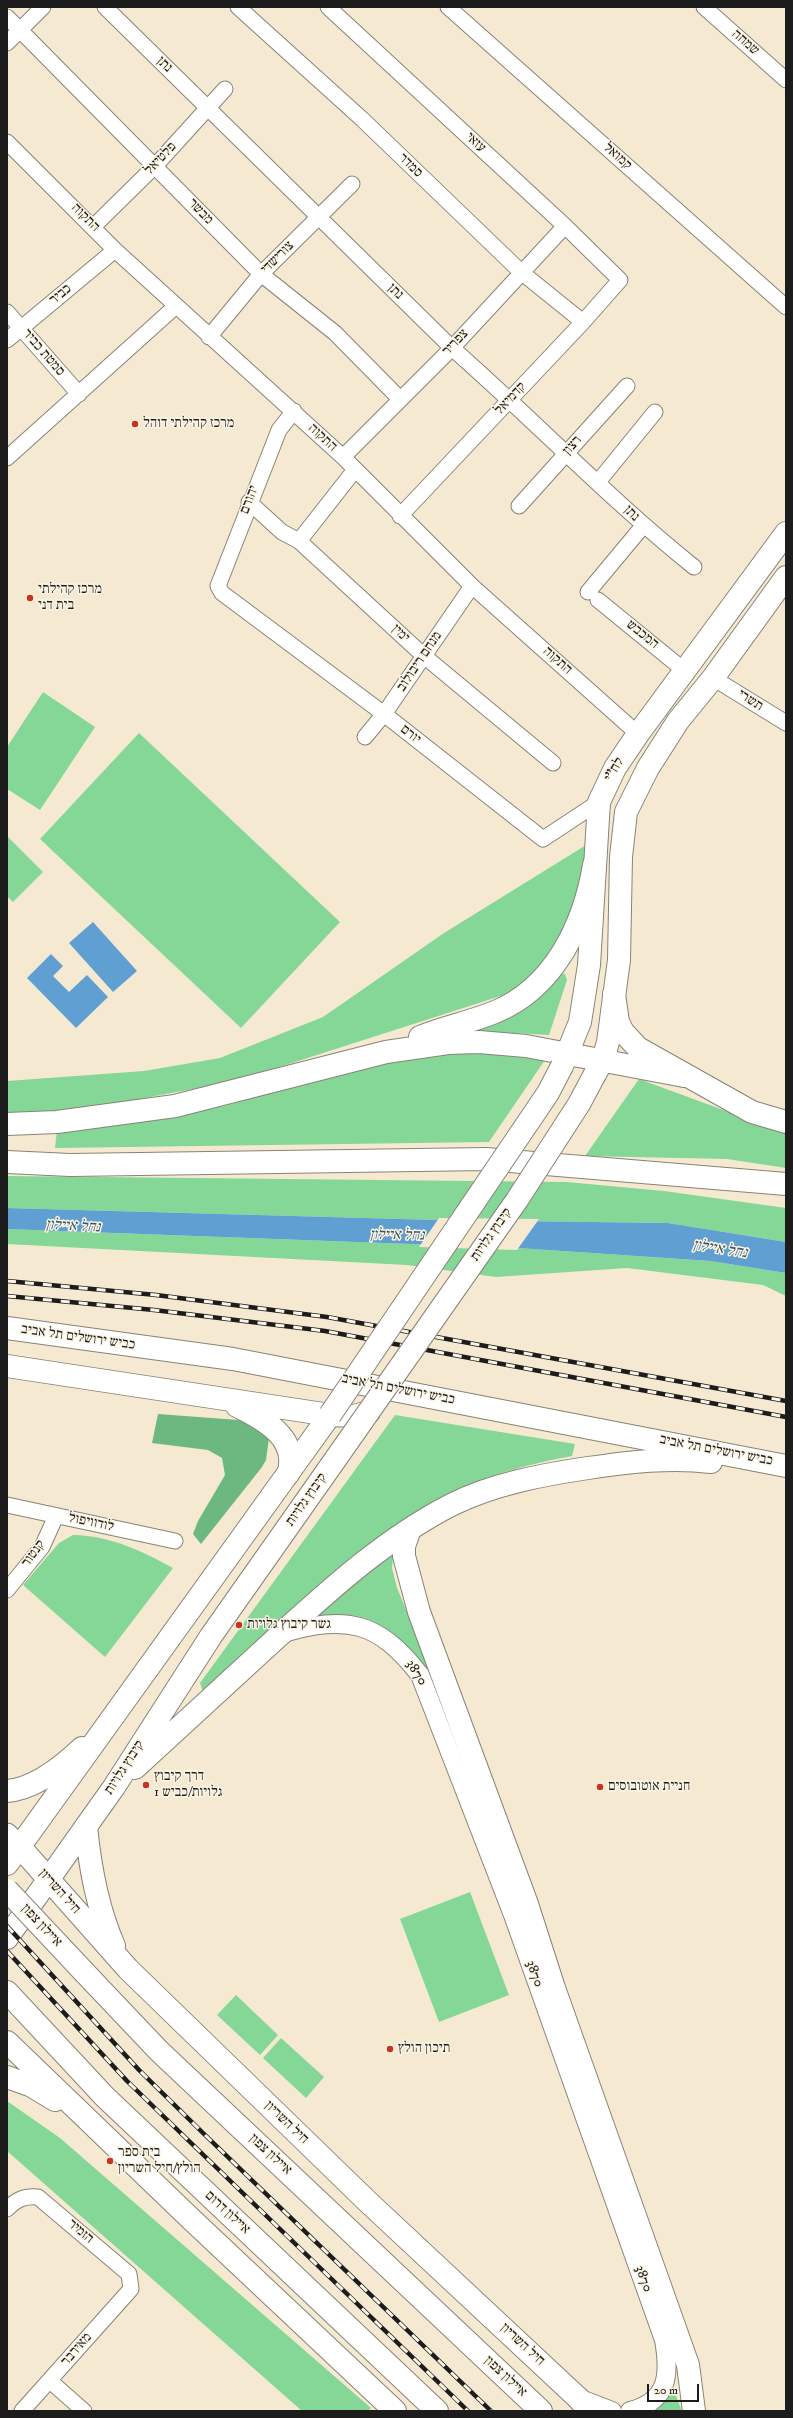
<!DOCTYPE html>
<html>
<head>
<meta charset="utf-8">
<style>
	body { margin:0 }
	#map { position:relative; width:793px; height:2418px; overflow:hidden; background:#f5ead1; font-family:"IM FELL DW Pica",serif }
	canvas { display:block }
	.frame { position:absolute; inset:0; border:8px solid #1c1c1c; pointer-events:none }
	.scale { position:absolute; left:647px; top:2384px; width:52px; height:18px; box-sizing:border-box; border:2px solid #1c1c1c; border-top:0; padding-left:5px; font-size:12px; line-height:14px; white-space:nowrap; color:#1c1c1c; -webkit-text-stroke:3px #fcf5e5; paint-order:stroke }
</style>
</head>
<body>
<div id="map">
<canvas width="793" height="2418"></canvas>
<div class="frame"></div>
<div class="scale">20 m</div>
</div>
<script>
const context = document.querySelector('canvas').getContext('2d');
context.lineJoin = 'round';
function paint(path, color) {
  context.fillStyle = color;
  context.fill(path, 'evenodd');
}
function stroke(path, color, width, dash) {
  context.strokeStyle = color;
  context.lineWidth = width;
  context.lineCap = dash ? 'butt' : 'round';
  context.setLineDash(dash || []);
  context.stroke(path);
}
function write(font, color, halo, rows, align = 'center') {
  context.font = font + ' "IM FELL DW Pica","Frank Ruhl Libre",serif';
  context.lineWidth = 3;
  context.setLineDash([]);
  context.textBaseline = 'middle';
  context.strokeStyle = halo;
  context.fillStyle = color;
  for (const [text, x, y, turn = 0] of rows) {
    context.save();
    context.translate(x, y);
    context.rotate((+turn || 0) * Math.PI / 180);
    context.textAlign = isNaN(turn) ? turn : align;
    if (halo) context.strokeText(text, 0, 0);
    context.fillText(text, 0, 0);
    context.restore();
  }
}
const green = new Path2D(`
	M 43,692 L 95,727 L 40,810 L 7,789 L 7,747 Z
	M 139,733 L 340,922 L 241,1028 L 40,839 Z
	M 7,836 L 43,872 L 13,902 L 7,896 Z
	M 591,842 C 588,881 561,949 532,977 C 526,983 519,987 513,992 L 236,1081 L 123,1102 L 38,1114 L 7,1114 L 7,1081 L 144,1071 L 220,1058 L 323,1017 L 444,933 Z
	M 560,973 L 565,974 L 567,980 L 549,1035 L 478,1031 L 478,1022 Z
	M 472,1051 L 547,1057 L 489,1142 L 55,1148 L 57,1130 L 177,1116 L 228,1105 L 388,1059 Z
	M 639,1079 L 786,1133 L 786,1168 L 727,1159 L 585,1156 Z
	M 7,1176 L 567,1182 L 664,1191 L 786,1208 L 786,1242 L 668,1223 L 437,1220 L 7,1208 Z
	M 7,1229 L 518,1248 L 710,1261 L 786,1273 L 786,1296 L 763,1285 L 627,1268 L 496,1277 L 407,1265 L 7,1244 Z
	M 395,1415 L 575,1444 L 572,1456 C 517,1466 458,1483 411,1515 C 379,1537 350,1564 321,1590 C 282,1625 243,1660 204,1695 L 200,1683 Z
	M 73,1535 C 111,1536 140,1550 173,1568 L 105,1657 L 23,1585 L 59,1543 Z
	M 394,1545 L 392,1568 L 397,1588 L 438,1685 L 433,1688 C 411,1657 390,1617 348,1615 C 335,1614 321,1617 308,1618 Z
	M 470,1892 L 509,1995 L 439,2022 L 400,1919 Z
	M 236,1995 L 278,2035 L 260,2055 L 217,2015 Z
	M 281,2038 L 324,2077 L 306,2098 L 263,2058 Z
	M 7,2101 L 60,2138 L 371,2408 L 368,2411 L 302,2411 L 7,2151 Z
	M 672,2386 L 682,2411 L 648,2411 Z`);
const forest = new Path2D(`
	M 158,1414 L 252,1421 L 269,1438 L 266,1460 L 262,1467 L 201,1544 L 193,1534 L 198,1521 L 225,1475 L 222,1458 L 208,1450 L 152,1443 Z`);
const water = new Path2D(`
	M 93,922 L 137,971 L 113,992 L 69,943 Z
	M 51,954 L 63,966 L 53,976 L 69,992 L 87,975 L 108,997 L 76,1028 L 27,978 Z
	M 7,1208 L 437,1220 L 668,1223 L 786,1242 L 786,1273 L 710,1261 L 518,1248 L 7,1229 Z`);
const pier = new Path2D(`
	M 439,1218 L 539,1219 L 517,1250 L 419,1247 Z`);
const minor = new Path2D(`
	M 105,7 L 452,348 C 534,420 609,499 694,567
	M 238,7 L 362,119 L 521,272 L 583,322
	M 328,7 L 565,226 L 620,280 L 583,322 L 400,516
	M 448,7 L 786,307
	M 704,7 L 786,80
	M 7,17 L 261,274 L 335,333 L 400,399
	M 7,43 L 43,7
	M 7,142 L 115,250 L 343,457 L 472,586 L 638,734
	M 94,226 L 155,166 L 225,89
	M 7,312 L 79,394
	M 209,337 L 261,274 L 352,184
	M 7,340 L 115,250
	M 294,411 L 279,430 L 218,586 L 222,593 L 384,714 L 543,839 L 599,802
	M 343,457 L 452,348 L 565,226
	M 7,458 L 176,306
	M 598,482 L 655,412
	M 249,502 L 282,532 L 299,541 L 424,656 L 553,763
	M 519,506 L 627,386
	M 299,541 L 354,471
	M 588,592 L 643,526
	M 598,600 L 685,671
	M 713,678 L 786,723
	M 365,737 L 384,714 L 472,586
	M 7,1505 L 175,1541
	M 7,1590 L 42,1547 L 56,1516
	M 7,2209 C 17,2199 24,2196 38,2197 L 129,2274 L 131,2289 L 22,2411
	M 50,2381 L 84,2411`);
const tertiary = new Path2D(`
	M 283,1633 C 347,1615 378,1621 420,1675 L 513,1915 L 664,2340 C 670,2374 669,2401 630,2411
	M 578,2398 L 612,2411`);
const secondary = new Path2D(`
	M 7,1834 L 20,1847`);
const primary = new Path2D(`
	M 562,1066 L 580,1022 L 589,965 L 599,802 L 615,768 L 638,734 L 786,533
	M 595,1074 L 603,1060 L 608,1042 L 619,960 L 621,857 L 626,812 L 648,768 L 678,721 L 713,678 L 786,577
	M 135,1768 L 282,1633
	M 7,1791 C 34,1789 63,1766 82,1748
	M 86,1826 C 90,1868 97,1907 114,1946
	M 20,1847 L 128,1969 L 367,2201 L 578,2398
	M 7,1864 L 330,1415
	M 7,1938 L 114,1787 L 211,1636 L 330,1467`);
const motorway = new Path2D(`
	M 614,994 L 618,1022 L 623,1032 L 638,1048 L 752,1112 L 786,1122
	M 420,1037 C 444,1027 471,1022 495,1012 C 554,988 584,925 594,865
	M 7,1124 L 57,1122 L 175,1106 L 386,1052 L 448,1043 L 479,1042 L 526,1046 L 684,1076
	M 7,1162 L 70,1165 L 486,1159 L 786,1184
	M 7,1328 L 233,1359 L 786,1466
	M 7,1366 L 330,1415 L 354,1416 L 369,1412
	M 237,1406 C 264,1419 300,1439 288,1474
	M 410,1529 L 404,1546 L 404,1556 L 419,1612 L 527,1904 L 554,1988 L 682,2348 L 688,2365 L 694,2411
	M 282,1633 C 334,1586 387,1538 451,1505 C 493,1484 541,1475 588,1468 C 629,1462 670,1457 711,1462
	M 85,1973 L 159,2051 L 541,2411
	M 7,1992 L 105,2097 L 437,2411
	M 7,2042 L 191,2219 L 395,2411
	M 7,2077 L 32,2086 L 55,2100
	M 578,2398 L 590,2411`);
const rail = new Path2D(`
	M 7,1281 L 156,1295 L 327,1317 L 786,1401
	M 7,1296 L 154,1310 L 325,1331 L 786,1417
	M 7,1926 L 139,2070 L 203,2133 L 491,2411
	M 7,1951 L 127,2081 L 468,2411`);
const primaryBridge = new Path2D(`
	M 330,1415 L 548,1093 L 562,1066
	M 330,1467 L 517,1200 L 579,1104 L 595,1074`);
const motorwayBridge = new Path2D(`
	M 7,1890 L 85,1973`);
const markers = [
	[135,424,4,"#c8321e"],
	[30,598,4,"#c8321e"],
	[239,1625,4,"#c8321e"],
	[146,1785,4,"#c8321e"],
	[600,1787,4,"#c8321e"],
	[390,2049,4,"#c8321e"],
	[110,2161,4,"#c8321e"]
];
const streetNames = [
	["שמחה",745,43,41],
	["נתן",164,65,44],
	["עזאי",475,143,43],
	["קמואל",617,157,42],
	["פלטיאל",161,159,-46],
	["סמדר",410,166,44],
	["מבשר",200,212,46],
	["התקוה",85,218,45],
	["צורישדי",278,258,-45],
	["נתן",395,292,44],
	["כביר",61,295,-40],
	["צפריר",456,343,-46],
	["סמטת כביר",43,353,49],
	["קדמיאל",511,399,-47],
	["התקוה",322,438,43],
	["רצון",573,446,-48],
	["יהורם",250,500,-69],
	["נתן",631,514,45],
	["ימין",400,634,43],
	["המכבש",642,635,39],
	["התקוה",557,661,42],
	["מנחם ריבולוב",420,662,-56],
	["תשרי",750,701,32],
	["יורם",410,735,38],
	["לח\"י",615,770,-60],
	["קיבוץ גלויות",492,1235,-55],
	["כביש ירושלים תל אביב",78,1338,8],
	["כביש ירושלים תל אביב",398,1390,11],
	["כביש ירושלים תל אביב",716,1451,11],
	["קיבוץ גלויות",307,1500,-55],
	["לודוויפול",91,1523,12],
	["קנטור",34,1554,-54],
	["3870",416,1673,58],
	["קיבוץ גלויות",125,1768,-57],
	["חיל השריון",59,1892,48],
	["איילון צפון",41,1926,47],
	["3870",534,1974,70],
	["חיל השריון",286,2123,44],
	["איילון צפון",270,2155,43],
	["איילון דרום",227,2213,43],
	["הזמיר",80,2232,40],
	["3870",643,2279,70],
	["חיל השריון",522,2345,43],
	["מאירבר",77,2350,-49],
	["איילון צפון",505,2377,43]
];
const poiNames = [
	["מרכז קהילתי דוהל",143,424],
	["מרכז קהילתי",38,590],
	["בית דני",38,606],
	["גשר קיבוץ גלויות",247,1625],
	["דרך קיבוץ",154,1777],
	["גלויות/כביש 1",154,1793],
	["חניית אוטובוסים",608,1787],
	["תיכון הולץ",398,2049],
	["בית ספר",118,2153],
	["הולץ/חיל השריון",118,2169]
];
const waterNames = [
	["נחל איילון",73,1227,3],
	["נחל איילון",397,1236,1],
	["נחל איילון",720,1250,9]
];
paint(green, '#85d798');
paint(forest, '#6cb880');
paint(water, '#609fd2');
paint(pier, '#f5ead1');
stroke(minor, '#888376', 17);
stroke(tertiary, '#888376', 20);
stroke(secondary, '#888376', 23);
stroke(primary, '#888376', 24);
stroke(motorway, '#888376', 24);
stroke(minor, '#fff', 15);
stroke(tertiary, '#fff', 18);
stroke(secondary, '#fff', 21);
stroke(primary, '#fff', 22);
stroke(motorway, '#fff', 22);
stroke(rail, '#1c1c1c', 4.5);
stroke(rail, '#fcf5e5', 3, [9]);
stroke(primaryBridge, '#888376', 24, []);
stroke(motorwayBridge, '#888376', 24, []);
stroke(primaryBridge, '#fff', 22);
stroke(motorwayBridge, '#fff', 22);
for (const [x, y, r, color] of markers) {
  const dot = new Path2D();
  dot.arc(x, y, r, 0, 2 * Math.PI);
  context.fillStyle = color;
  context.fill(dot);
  stroke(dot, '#fcf5e5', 1.5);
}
write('14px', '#1c1c1c', '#fcf5e5', streetNames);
write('14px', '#1c1c1c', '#fcf5e5', poiNames, 'left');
write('italic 15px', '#3b576e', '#fcf5e5', waterNames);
</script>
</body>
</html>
